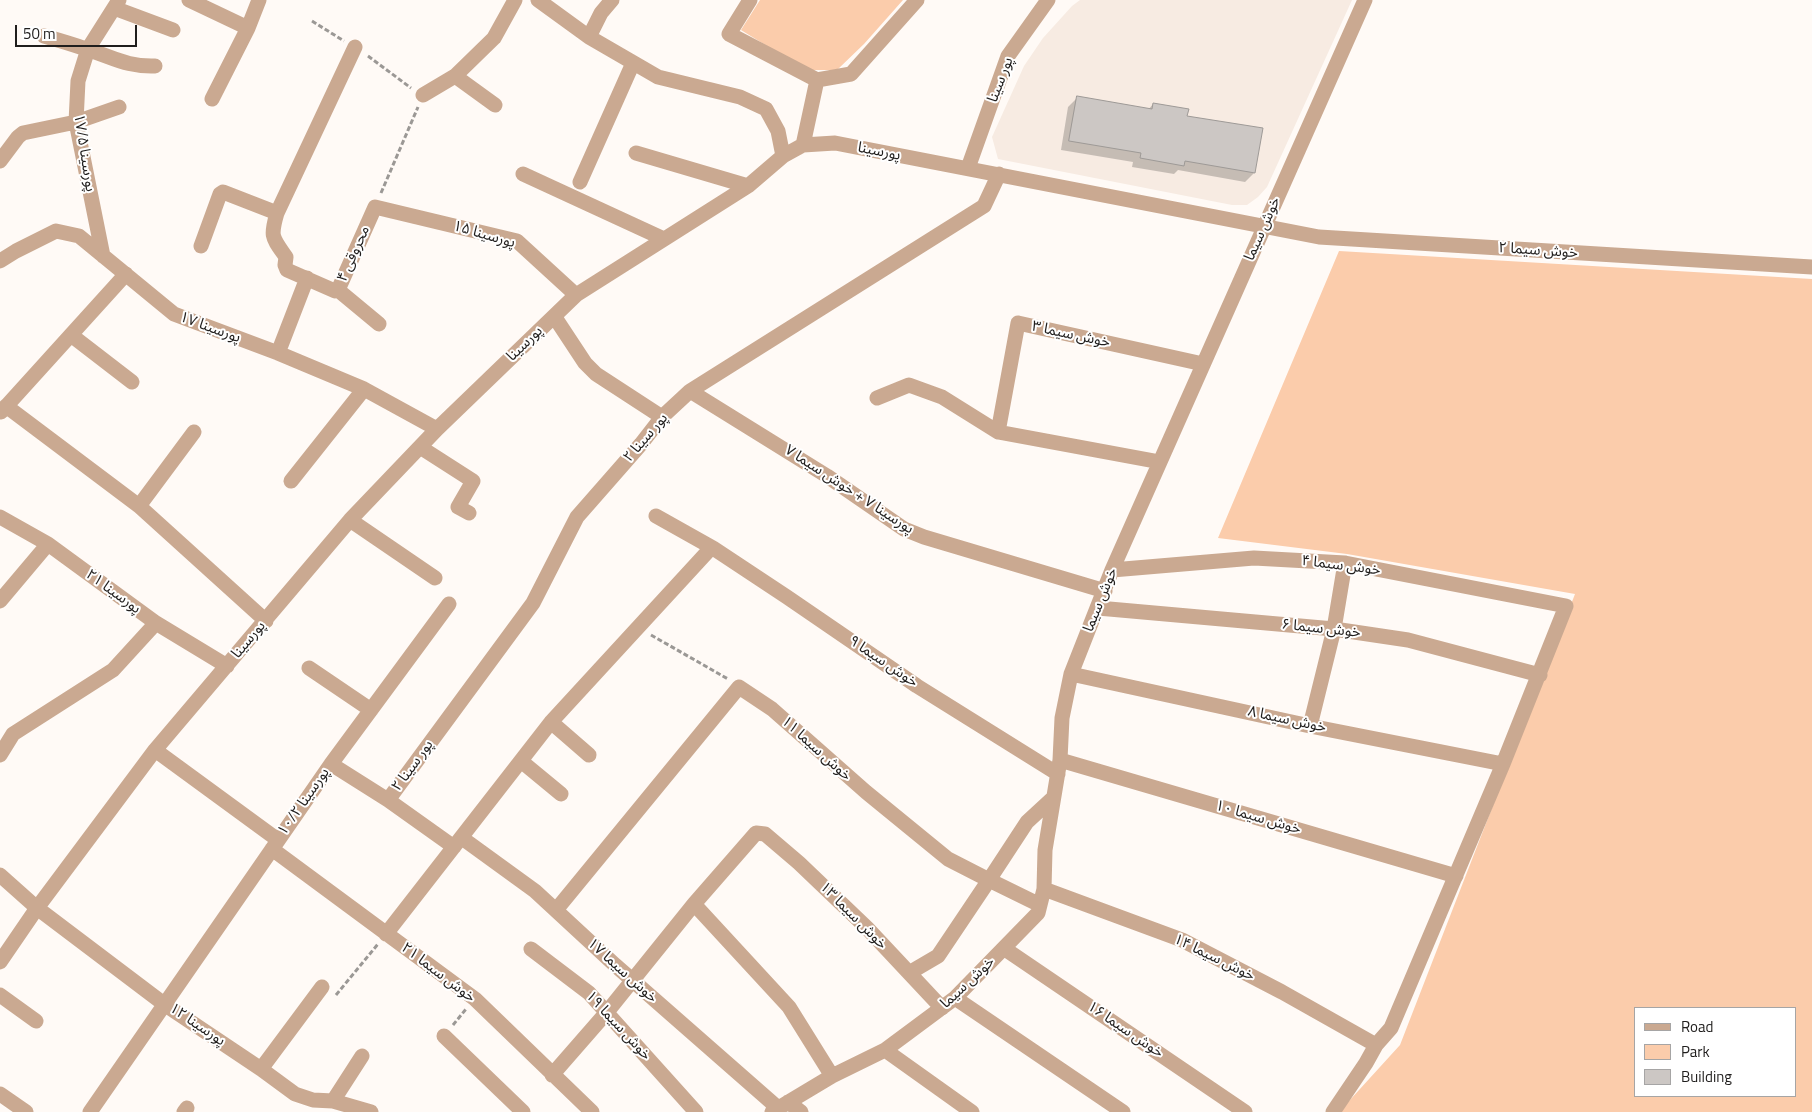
<!DOCTYPE html>
<html>
<head>
<meta charset="utf-8">
<style>
	body { margin:0 }
	#map { position:relative; width:1812px; height:1112px; overflow:hidden; background:#fffaf6; font-family:"Titillium Web",sans-serif }
	canvas { display:block }
	.legend { position:absolute; left:1634px; top:1007px; width:162px; height:90px; box-sizing:border-box; background:#fff; border:1px solid #a6a5a5; margin:0; padding:6px 9px; list-style:none; font-size:15px; color:#201e1d }
	.legend li { display:flex; align-items:center; gap:10px; height:25px }
	.legend b { width:25px; border:1px solid #a6a5a5 }
	.scale { position:absolute; left:15px; top:25px; width:122px; height:22px; box-sizing:border-box; border:2px solid #201e1d; border-top:0; padding-left:6px; font-size:15px; line-height:18px; white-space:nowrap; color:#201e1d; -webkit-text-stroke:4px #fff; paint-order:stroke }
</style>
</head>
<body>
<div id="map">
<canvas width="1812" height="1112"></canvas>
<ul class="legend">
<li><b style="height:6px;background:#caa991"></b>Road</li>
<li><b style="height:14px;background:#fbccab"></b>Park</li>
<li><b style="height:14px;background:#ccc7c4"></b>Building</li>
</ul>
<div class="scale">50 m</div>
</div>
<script>
const context = document.querySelector('canvas').getContext('2d');
context.lineJoin = 'round';
function paint(path, color) {
  context.fillStyle = color;
  context.fill(path, 'evenodd');
}
function stroke(path, color, width, dash) {
  context.strokeStyle = color;
  context.lineWidth = width;
  context.lineCap = dash ? 'butt' : 'round';
  context.setLineDash(dash || []);
  context.stroke(path);
}
function write(font, color, halo, rows, align = 'center') {
  context.font = font + ' "Titillium Web","Noto Sans Arabic",sans-serif';
  context.lineWidth = 4;
  context.setLineDash([]);
  context.textBaseline = 'middle';
  context.strokeStyle = halo;
  context.fillStyle = color;
  for (const [text, x, y, turn = 0] of rows) {
    context.save();
    context.translate(x, y);
    context.rotate((+turn || 0) * Math.PI / 180);
    context.textAlign = isNaN(turn) ? turn : align;
    if (halo) context.strokeText(text, 0, 0);
    context.fillText(text, 0, 0);
    context.restore();
  }
}
const built = new Path2D(`
	M 1080,0 L 1352,0 L 1267,187 L 1258,197 L 1247,205 L 1232,205 L 998,159 L 992,137 L 1024,66 L 1043,38 L 1072,6 Z`);
const green = new Path2D(`
	M 760,0 L 903,0 L 864,44 L 837,70 L 806,70 L 741,30 Z
	M 1339,251 L 1812,279 L 1812,1112 L 1339,1112 L 1400,1045 L 1575,594 L 1347,554 L 1218,538 ZM 1636,1008 L 1796,1008 L 1796,1096 L 1636,1096 Z`);
const shadow = new Path2D(`
	M 1077,98 L 1148,110 L 1153,104 L 1186,117 L 1254,173 L 1245,182 L 1178,170 L 1174,174 L 1132,167 L 1133,162 L 1061,150 L 1068,107 Z`);
const building = new Path2D(`
	M 1077,96 L 1152,109 L 1153,103 L 1189,109 L 1187,116 L 1263,128 L 1255,173 L 1185,161 L 1184,166 L 1140,158 L 1141,153 L 1069,141 Z`);
const path = new Path2D(`
	M 312,21 L 344,41
	M 368,56 L 411,88
	M 381,193 L 418,107
	M 651,635 L 728,679
	M 336,995 L 378,944
	M 453,1025 L 466,1009`);
const minor = new Path2D(`
	M 189,0 L 248,28
	M 538,0 L 589,37 L 658,77 L 740,97 L 766,109 L 778,131 L 783,156
	M 750,0 L 729,34 L 817,80
	M 114,8 L 173,30
	M 44,36 C 58,40 72,44 86,49 C 113,57 126,67 155,66
	M 589,37 L 601,13 L 612,0
	M 355,47 L 277,213 C 270,237 272,237 286,257 L 285,265 L 287,270 L 335,291 L 338,290 L 375,207 L 517,241 L 576,295
	M 455,76 L 495,105
	M 817,80 L 851,74 L 917,0
	M 423,95 L 455,76 L 494,38 L 515,0
	M 212,99 L 248,28 L 259,0
	M 803,145 L 817,80
	M 636,153 L 748,186
	M 0,161 L 18,137 L 23,133 L 76,122 L 119,107
	M 968,168 L 1008,56 L 1048,0
	M 523,174 L 664,239
	M 580,182 L 633,63
	M 201,246 L 220,194 L 223,192 L 277,213
	M 103,256 L 76,122 L 78,81 L 88,49 L 119,0
	M 0,261 L 16,251 L 56,231 L 79,236 L 174,314 L 278,353 L 364,389 L 437,429
	M 338,290 L 379,324
	M 554,316 L 585,363 L 596,374 L 662,417
	M 71,335 L 132,382
	M 278,353 L 307,278
	M 690,391 L 827,476 L 904,529 L 924,537 L 1105,591
	M 877,398 L 909,385 L 942,397 L 998,432 L 1160,462
	M 6,406 L 139,506 L 266,621
	M 1,412 L 126,274
	M 998,432 L 1018,323 L 1203,364
	M 420,447 L 473,481 L 458,507 L 469,513
	M 291,481 L 364,389
	M 139,506 L 194,432
	M 656,516 L 713,548 L 787,597 L 917,686 L 1058,774
	M 0,517 L 48,544 L 156,623 L 227,666
	M 350,520 L 435,578
	M 1112,570 L 1254,558 L 1345,563 L 1566,606 L 1503,764 L 1391,1028 L 1376,1045 L 1366,1063 L 1333,1112
	M 0,601 L 48,544
	M 1098,608 L 1334,629 L 1408,640 L 1540,675
	M 309,668 L 371,710
	M 1071,674 L 1310,726 L 1503,764
	M 551,722 L 589,755
	M 1310,726 L 1334,629 L 1345,563
	M 155,750 L 278,840
	M 0,755 L 13,734 L 113,670 L 156,623
	M 1060,760 L 1456,876
	M 521,761 L 561,794
	M 331,764 L 388,800 L 454,847
	M 388,800 L 533,603 L 577,517 L 641,444 L 662,417 L 690,391 L 984,206 L 999,174
	M 462,838 L 535,891 L 615,965 L 778,1108
	M 272,849 L 475,999 L 592,1112
	M 0,875 L 37,908 L 164,1004 L 261,1069 L 295,1094 L 313,1100 L 333,1101 L 371,1112
	M 1044,889 L 1182,940 L 1282,992 L 1376,1045
	M 694,904 L 789,1007 L 832,1076
	M 556,910 L 739,687 L 772,709 L 866,792 L 948,859 L 989,880 L 1027,822 L 1053,798
	M 386,934 L 551,722 L 711,548
	M 531,949 L 589,993 L 696,1112
	M 1005,949 L 1245,1112
	M 0,962 L 37,908 L 155,750 L 350,520 L 437,429 L 576,295 L 748,186 L 783,156 L 803,145 L 835,143 L 1319,237 L 1812,267
	M 909,973 L 938,956 L 989,880 L 1040,905
	M 0,995 L 36,1021
	M 955,998 L 1123,1112
	M 444,1036 L 523,1112
	M 885,1050 L 972,1112
	M 261,1069 L 322,987
	M 552,1075 L 607,1012 L 694,904 L 756,833 L 765,834 L 799,863 L 867,928 L 942,1008
	M 0,1094 L 26,1112
	M 333,1101 L 362,1056
	M 788,1102 L 801,1112
	M 90,1112 L 331,764 L 449,604
	M 184,1112 L 187,1108
	M 772,1112 L 832,1076 L 885,1050 L 955,998 L 1038,913 L 1044,889 L 1045,850 L 1060,760 L 1062,718 L 1071,674 L 1112,570 L 1365,0`);
const streetNames = [
	["پور سینا",1001,80,-69],
	["پورسینا",879,152,11],
	["پورسینا ۱۷/۵",84,153,81],
	["خوش سیما",1263,229,-66],
	["پورسینا ۱۵",484,235,16],
	["خوش سیما ۲",1538,251,4],
	["محروقی ۴",354,254,-66],
	["پورسینا ۱۷",210,328,20],
	["خوش سیما ۳",1071,335,12],
	["پورسینا",525,344,-44],
	["پور سینا ۲",646,438,-49],
	["پورسینا ۷ + خوش سیما ۷",849,490,33],
	["خوش سیما ۴",1341,566,7],
	["پورسینا ۲۱",113,592,36],
	["خوش سیما",1101,600,-68],
	["خوش سیما ۶",1321,629,6],
	["پورسینا",249,640,-50],
	["خوش سیما ۹",883,662,34],
	["خوش سیما ۸",1287,720,12],
	["خوش سیما ۱۱",816,749,42],
	["پور سینا ۲",413,766,-54],
	["پورسینا ۱۰/۲",304,802,-55],
	["خوش سیما ۱۰",1258,818,16],
	["خوش سیما ۱۳",853,916,45],
	["خوش سیما ۱۴",1214,958,26],
	["خوش سیما ۱۷",622,971,42],
	["خوش سیما ۲۱",438,973,37],
	["خوش سیما",968,983,-43],
	["پورسینا ۱۲",197,1025,34],
	["خوش سیما ۱۹",618,1026,47],
	["خوش سیما ۱۶",1125,1030,34]
];
paint(built, '#f7ebe2');
paint(green, '#fbccab');
paint(shadow, '#0003');
paint(building, '#ccc7c4');
stroke(building, '#9e9a97', 1);
stroke(path, '#9b9895', 3, [5, 2.5]);
stroke(minor, '#caa991', 15);
write('15px', '#201e1d', '#fff', streetNames);
</script>
</body>
</html>
